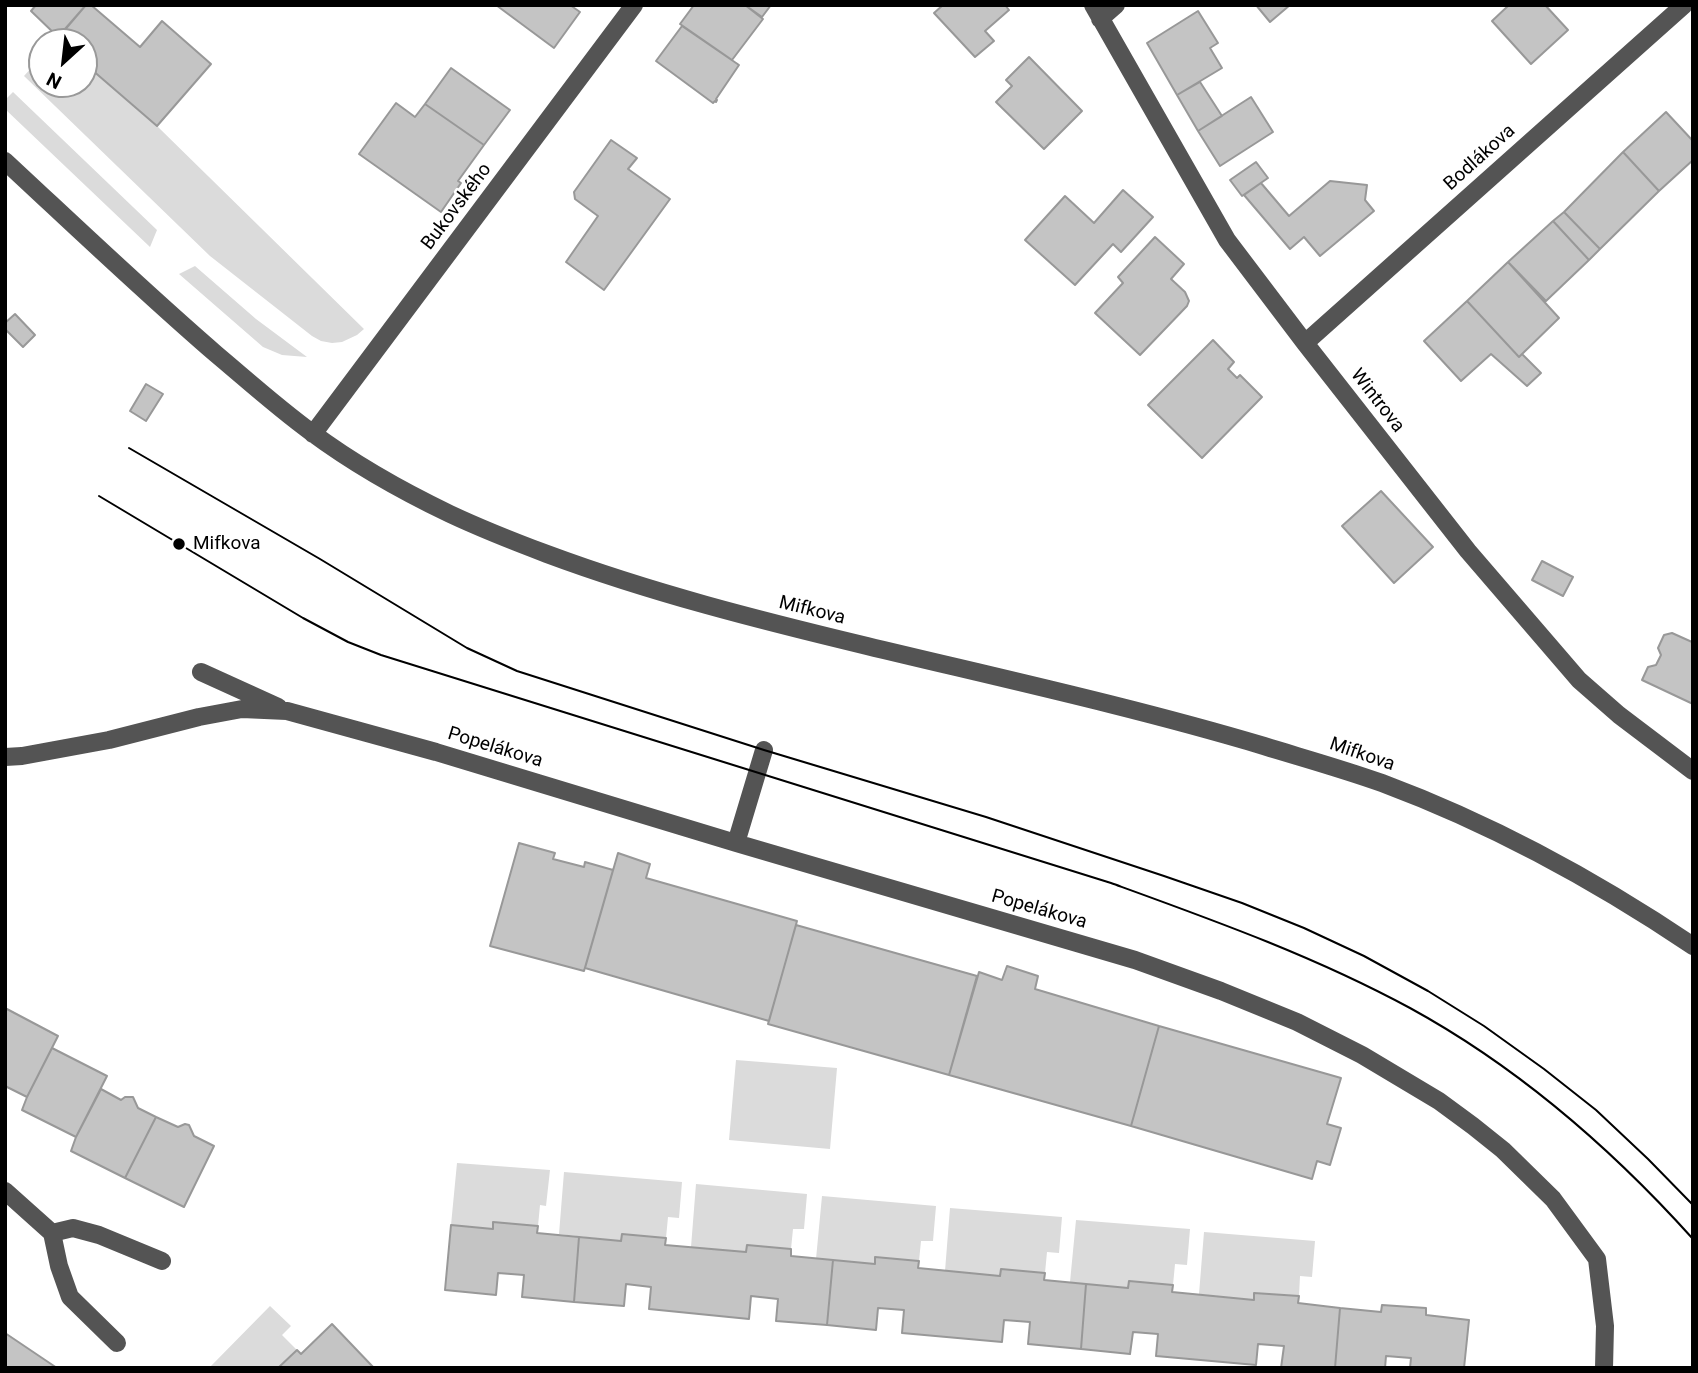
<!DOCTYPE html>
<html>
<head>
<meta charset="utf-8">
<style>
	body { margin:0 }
	#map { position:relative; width:1698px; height:1373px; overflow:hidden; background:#fff; font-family:Roboto,sans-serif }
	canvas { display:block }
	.frame { position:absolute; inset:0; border:7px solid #000; pointer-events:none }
	.north { position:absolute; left:28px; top:28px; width:70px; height:70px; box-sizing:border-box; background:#fff; border:2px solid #999; border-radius:50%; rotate:207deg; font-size:19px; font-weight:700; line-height:28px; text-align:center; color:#000 }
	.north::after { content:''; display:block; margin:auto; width:24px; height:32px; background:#000; clip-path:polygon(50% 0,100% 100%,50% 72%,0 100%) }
</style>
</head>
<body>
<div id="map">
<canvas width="1698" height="1373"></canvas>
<div class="frame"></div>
<div class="north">N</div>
</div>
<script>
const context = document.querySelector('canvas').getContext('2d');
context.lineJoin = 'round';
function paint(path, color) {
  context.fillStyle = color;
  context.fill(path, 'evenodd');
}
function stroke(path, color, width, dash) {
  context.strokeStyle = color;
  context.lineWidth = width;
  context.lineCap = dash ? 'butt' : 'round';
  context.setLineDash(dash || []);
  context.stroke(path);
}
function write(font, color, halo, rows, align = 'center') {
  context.font = font + ' Roboto,sans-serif';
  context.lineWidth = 5;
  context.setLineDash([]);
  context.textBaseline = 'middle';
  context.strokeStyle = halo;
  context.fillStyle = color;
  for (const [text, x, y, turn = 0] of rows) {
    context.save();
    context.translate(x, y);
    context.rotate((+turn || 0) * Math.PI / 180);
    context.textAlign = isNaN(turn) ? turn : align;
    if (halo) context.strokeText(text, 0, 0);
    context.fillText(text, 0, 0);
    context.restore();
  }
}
const green = new Path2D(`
	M 42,56 L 42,84 L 84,84 L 84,63 L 157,126 L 364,329 L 357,335 L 342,342 L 332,343 L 321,341 L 312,336 L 210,256 L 24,76 Z
	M 13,92 L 157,230 L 150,247 L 5,109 L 5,100 Z
	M 195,266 L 256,319 L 307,357 L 282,355 L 263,347 L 179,274 Z
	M 736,1060 L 837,1068 L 830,1149 L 729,1140 Z
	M 457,1163 L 550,1170 L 546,1206 L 540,1205 L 538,1226 L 494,1222 L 493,1229 L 451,1225 Z
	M 564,1172 L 682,1182 L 679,1218 L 668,1217 L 666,1238 L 622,1234 L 621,1241 L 559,1234 Z
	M 696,1184 L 807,1194 L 804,1229 L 793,1229 L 791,1249 L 748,1245 L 746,1252 L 691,1247 Z
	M 822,1196 L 936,1206 L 933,1241 L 921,1241 L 919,1261 L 876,1257 L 875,1264 L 816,1259 Z
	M 950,1208 L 1062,1217 L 1059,1253 L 1047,1252 L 1045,1273 L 1001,1269 L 1000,1276 L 945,1271 Z
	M 1076,1220 L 1190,1229 L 1187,1265 L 1175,1264 L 1173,1285 L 1129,1281 L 1128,1288 L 1070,1282 Z
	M 1204,1232 L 1315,1241 L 1312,1277 L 1300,1276 L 1299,1296 L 1255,1293 L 1254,1300 L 1199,1294 Z
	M 270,1306 L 291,1326 L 282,1335 L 297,1350 L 278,1368 L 209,1368 Z`);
const building = new Path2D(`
	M 36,5 L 86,5 L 58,37 L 31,11 Z
	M 86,5 L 91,5 L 140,47 L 162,21 L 211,64 L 157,126 L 84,63 L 84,42 L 60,42 L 57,39 Z
	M 496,5 L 570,5 L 580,12 L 554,48 Z
	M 694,5 L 745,5 L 763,19 L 732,60 L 680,24 Z
	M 745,5 L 771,5 L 762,17 Z
	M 943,5 L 1005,5 L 1009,10 L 985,31 L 994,41 L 975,57 L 934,13 Z
	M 1256,5 L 1290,5 L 1270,22 Z
	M 1509,5 L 1545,5 L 1568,30 L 1531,64 L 1492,21 Z
	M 1198,11 L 1218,43 L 1210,48 L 1222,68 L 1177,95 L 1147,43 Z
	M 682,26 L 739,65 L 716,99 L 717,100 L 716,102 L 715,101 L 713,103 L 656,61 Z
	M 1029,57 L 1082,111 L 1044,149 L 996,102 L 1012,86 L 1006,80 Z
	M 451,68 L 510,110 L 484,145 L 425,104 Z
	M 1200,82 L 1222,116 L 1198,131 L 1177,95 Z
	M 1251,97 L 1273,132 L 1220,166 L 1198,131 Z
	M 396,103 L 415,117 L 425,104 L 484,145 L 458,181 L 461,183 L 441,212 L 359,154 Z
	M 1666,112 L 1693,141 L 1693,160 L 1659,191 L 1623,152 Z
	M 611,140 L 637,158 L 628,169 L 670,199 L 604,290 L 566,262 L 598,216 L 575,199 L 574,192 Z
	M 1623,152 L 1659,191 L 1600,249 L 1564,212 Z
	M 1256,162 L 1268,178 L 1242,196 L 1230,180 Z
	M 1330,181 L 1367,185 L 1365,200 L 1374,211 L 1320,256 L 1304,237 L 1290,249 L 1244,195 L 1261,183 L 1289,216 Z
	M 1123,190 L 1153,217 L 1121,252 L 1113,244 L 1075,285 L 1025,240 L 1065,196 L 1094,223 Z
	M 1564,212 L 1600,249 L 1589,260 L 1553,221 Z
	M 1553,221 L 1589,260 L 1546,301 L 1508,262 Z
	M 1155,237 L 1184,264 L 1171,279 L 1185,292 L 1189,301 L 1187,306 L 1140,355 L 1095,313 L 1123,283 L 1118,277 Z
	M 1508,262 L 1559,318 L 1519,357 L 1467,301 Z
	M 1467,301 L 1519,357 L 1522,354 L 1541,373 L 1527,386 L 1491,354 L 1461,381 L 1424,341 Z
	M 15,314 L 35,335 L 23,347 L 5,329 L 5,323 Z
	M 1213,340 L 1234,362 L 1228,369 L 1237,378 L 1240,375 L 1262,397 L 1202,458 L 1148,405 Z
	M 146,384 L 163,394 L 146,421 L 130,411 Z
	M 1381,491 L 1433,547 L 1394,583 L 1342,526 Z
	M 1542,561 L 1573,577 L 1563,596 L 1532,580 Z
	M 1672,633 L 1692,642 L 1693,645 L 1693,704 L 1642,680 L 1648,667 L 1656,665 L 1661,655 L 1658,648 L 1664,635 Z
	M 519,843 L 555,853 L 553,859 L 584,867 L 585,862 L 613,870 L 584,971 L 490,946 Z
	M 618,853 L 650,864 L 646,878 L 797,921 L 769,1021 L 585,968 Z
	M 796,925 L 977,976 L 949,1075 L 768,1024 Z
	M 1007,966 L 1038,976 L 1035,989 L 1159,1026 L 1131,1126 L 949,1075 L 979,972 L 1002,980 Z
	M 5,1008 L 58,1036 L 27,1097 L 5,1086 Z
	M 1159,1026 L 1341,1078 L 1327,1124 L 1341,1128 L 1330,1165 L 1317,1161 L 1312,1179 L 1131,1126 Z
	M 52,1048 L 107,1076 L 76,1137 L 22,1110 L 27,1097 Z
	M 101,1089 L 121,1100 L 125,1097 L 133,1097 L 138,1108 L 156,1117 L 125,1178 L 71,1151 L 76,1137 Z
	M 156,1117 L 178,1127 L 185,1124 L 189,1125 L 194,1136 L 214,1146 L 184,1207 L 125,1178 Z
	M 493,1222 L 538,1226 L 537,1233 L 579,1237 L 574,1302 L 522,1297 L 524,1275 L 498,1273 L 496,1295 L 445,1290 L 451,1225 L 493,1229 Z
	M 622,1234 L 666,1238 L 665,1245 L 746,1252 L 747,1245 L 791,1249 L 791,1256 L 833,1260 L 827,1325 L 776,1321 L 778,1299 L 751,1296 L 749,1319 L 649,1309 L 651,1287 L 626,1284 L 624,1306 L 574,1302 L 579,1237 L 621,1241 Z
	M 875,1257 L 919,1261 L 918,1268 L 1000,1276 L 1001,1269 L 1045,1273 L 1044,1280 L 1086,1284 L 1081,1349 L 1028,1344 L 1030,1322 L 1004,1320 L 1002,1342 L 902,1333 L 904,1310 L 878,1308 L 876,1330 L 827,1325 L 833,1260 L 875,1264 Z
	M 1129,1281 L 1173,1285 L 1172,1292 L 1254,1300 L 1254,1293 L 1299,1296 L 1298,1303 L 1340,1308 L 1335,1368 L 1281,1368 L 1284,1346 L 1258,1344 L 1256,1365 L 1156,1356 L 1158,1334 L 1133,1332 L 1130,1354 L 1081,1349 L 1086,1284 L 1128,1288 Z
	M 1382,1305 L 1426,1308 L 1426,1315 L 1469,1320 L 1464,1368 L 1410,1368 L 1411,1358 L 1386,1356 L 1385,1368 L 1335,1368 L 1340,1308 L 1381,1312 Z
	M 332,1324 L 374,1368 L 278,1368 L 297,1350 L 301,1354 Z
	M 5,1333 L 57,1368 L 5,1368 Z`);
const minor = new Path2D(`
	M 1093,5 L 1227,240 L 1305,343 L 1468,551 L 1579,680 L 1619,715 L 1693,771
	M 1100,19 L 1116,5
	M 5,161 C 75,226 143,291 216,354 C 247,380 278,408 311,432 C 354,464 402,491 450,514 C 482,529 515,542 547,554 C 652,593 759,620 867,646 C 1000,678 1133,707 1264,746 C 1303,758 1343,769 1382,783 C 1492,824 1595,880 1693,946
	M 1305,343 L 1684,5
	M 313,434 L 634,5
	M 201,672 L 278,707
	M 5,757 L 22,756 L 109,740 L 199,717 L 242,709 L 287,711 L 436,752 L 736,843 L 1135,960 L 1221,991 L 1297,1022 L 1362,1055 L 1439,1101 L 1473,1126 L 1503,1150 L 1553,1199 L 1597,1259 L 1605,1326 L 1604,1368
	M 736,843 L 764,750
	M 5,1191 L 52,1233
	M 117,1343 L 70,1297 L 59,1266 L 52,1233 L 73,1228 L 99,1235 L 162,1261`);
const tram = new Path2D(`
	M 129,448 L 320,559 L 467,648 L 517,671 L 764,750 L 986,817 L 1164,876 L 1242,903 L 1304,928 L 1364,956 L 1428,991 L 1484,1026 L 1544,1069 L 1596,1110 L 1648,1159 L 1693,1205
	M 99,496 L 303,618 L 348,642 L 381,655 L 1111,883 C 1213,920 1314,956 1410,1008 C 1516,1066 1612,1149 1693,1239`);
const markers = [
	[179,544,7,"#000"]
];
const streetNames = [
	["Bodlákova",1480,158,-42],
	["Bukovského",457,207,-53],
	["Wintrova",1377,401,52],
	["Mifkova",812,611,14],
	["Popelákova",495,748,17],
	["Mifkova",1362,755,19],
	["Popelákova",1039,910,16]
];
const poiNames = [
	["Mifkova",193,544]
];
paint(green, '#dbdbdb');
paint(building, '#c4c4c4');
stroke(building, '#989898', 2);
stroke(minor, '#545454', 18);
stroke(tram, '#000', 2);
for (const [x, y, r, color] of markers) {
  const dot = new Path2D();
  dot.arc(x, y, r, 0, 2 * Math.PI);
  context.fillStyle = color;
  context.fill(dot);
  stroke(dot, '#fff', 2.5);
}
write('19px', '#000', '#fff', streetNames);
write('19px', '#000', '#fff', poiNames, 'left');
</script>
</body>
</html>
